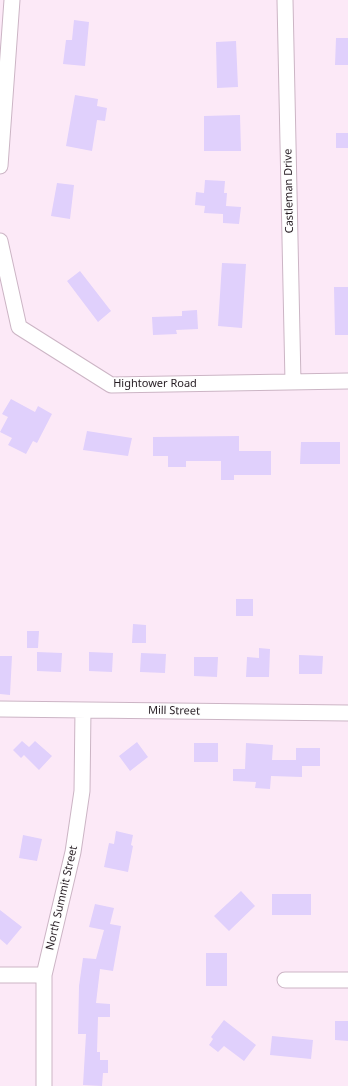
<!DOCTYPE html>
<html>
<head>
<meta charset="utf-8">
<style>
	body { margin:0 }
	canvas { display:block; background:#fce9f7 }
</style>
</head>
<body>
<canvas width="348" height="1086"></canvas>
<script>
const context = document.querySelector('canvas').getContext('2d');
context.lineJoin = 'round';
function paint(path, color) {
  context.fillStyle = color;
  context.fill(path, 'evenodd');
}
function stroke(path, color, width, dash) {
  context.strokeStyle = color;
  context.lineWidth = width;
  context.lineCap = dash ? 'butt' : 'round';
  context.setLineDash(dash || []);
  context.stroke(path);
}
function write(font, color, halo, rows, align = 'center') {
  context.font = font + ' "Noto Sans",sans-serif';
  context.lineWidth = 3;
  context.setLineDash([]);
  context.textBaseline = 'middle';
  context.strokeStyle = halo;
  context.fillStyle = color;
  for (const [text, x, y, turn = 0] of rows) {
    context.save();
    context.translate(x, y);
    context.rotate((+turn || 0) * Math.PI / 180);
    context.textAlign = isNaN(turn) ? turn : align;
    if (halo) context.strokeText(text, 0, 0);
    context.fillText(text, 0, 0);
    context.restore();
  }
}
const building = new Path2D(`
	M 74,20 L 89,22 L 85,66 L 63,64 L 66,40 L 72,40 Z
	M 336,38 L 348,38 L 348,65 L 335,65 Z
	M 236,41 L 238,87 L 217,88 L 216,42 Z
	M 75,95 L 98,99 L 97,106 L 107,108 L 105,121 L 97,120 L 92,151 L 66,146 Z
	M 240,115 L 241,151 L 204,151 L 204,116 Z
	M 336,133 L 348,133 L 348,148 L 336,148 Z
	M 205,180 L 225,181 L 224,193 L 227,193 L 226,206 L 241,207 L 239,224 L 223,223 L 223,214 L 204,213 L 205,206 L 195,205 L 196,192 L 204,193 Z
	M 57,183 L 74,185 L 70,219 L 51,216 Z
	M 222,263 L 246,264 L 242,328 L 218,326 Z
	M 80,271 L 111,311 L 98,322 L 67,281 Z
	M 334,287 L 348,287 L 348,335 L 335,335 Z
	M 197,310 L 198,329 L 176,330 L 177,334 L 153,335 L 152,317 L 182,316 L 182,311 Z
	M 11,399 L 35,412 L 38,406 L 52,414 L 37,443 L 33,441 L 26,454 L 8,445 L 12,438 L 0,432 L 8,417 L 2,414 Z
	M 87,431 L 132,438 L 128,456 L 83,450 Z
	M 239,436 L 239,451 L 271,451 L 271,475 L 234,475 L 234,480 L 221,480 L 221,461 L 186,461 L 186,467 L 168,467 L 168,456 L 153,456 L 153,437 Z
	M 301,442 L 340,442 L 340,464 L 300,464 Z
	M 236,599 L 253,599 L 253,616 L 236,616 Z
	M 133,624 L 146,625 L 146,643 L 132,643 Z
	M 27,631 L 39,631 L 38,648 L 27,648 Z
	M 259,648 L 270,649 L 269,677 L 246,677 L 247,657 L 259,658 Z
	M 37,652 L 62,653 L 61,672 L 37,671 Z
	M 89,652 L 113,653 L 112,672 L 89,671 Z
	M 141,653 L 166,654 L 165,673 L 140,672 Z
	M 299,655 L 323,656 L 322,674 L 299,674 Z
	M 0,656 L 12,656 L 10,695 L 0,694 Z
	M 194,657 L 218,657 L 217,677 L 194,676 Z
	M 22,741 L 29,747 L 35,741 L 52,756 L 39,770 L 24,755 L 21,758 L 13,750 Z
	M 137,742 L 148,757 L 130,771 L 119,756 Z
	M 194,743 L 218,743 L 218,762 L 194,762 Z
	M 246,743 L 273,745 L 272,760 L 296,760 L 296,748 L 320,748 L 320,766 L 302,766 L 302,777 L 271,776 L 270,789 L 255,788 L 256,782 L 233,781 L 233,769 L 245,769 Z
	M 116,831 L 133,835 L 131,845 L 133,846 L 128,872 L 104,867 L 109,843 L 114,844 Z
	M 23,835 L 42,839 L 37,861 L 19,858 Z
	M 241,891 L 255,906 L 229,931 L 214,916 Z
	M 272,894 L 311,894 L 311,915 L 272,915 Z
	M 95,904 L 114,908 L 110,924 L 121,926 L 113,971 L 100,969 L 96,1003 L 110,1004 L 110,1017 L 98,1017 L 97,1052 L 100,1052 L 100,1060 L 108,1060 L 108,1073 L 103,1073 L 102,1086 L 83,1085 L 86,1034 L 78,1034 L 79,986 L 83,958 L 96,959 L 104,930 L 89,927 Z
	M 0,910 L 22,927 L 7,945 L 0,939 Z
	M 206,953 L 227,953 L 227,986 L 206,986 Z
	M 224,1020 L 256,1045 L 244,1061 L 224,1046 L 218,1052 L 209,1045 L 213,1039 L 211,1037 Z
	M 335,1021 L 348,1021 L 348,1041 L 335,1040 Z
	M 272,1036 L 313,1040 L 311,1059 L 270,1055 Z`);
const street = new Path2D(`
	M 285,0 L 293,382
	M 0,166 L 12,0
	M 0,241 L 19,327 L 111,385 L 348,381
	M 0,709 L 348,713
	M 0,975 L 44,975
	M 285,980 L 348,980
	M 44,1086 L 44,975 L 73,852 L 82,791 L 83,710`);
const streetNames = [
	["Castleman Drive",289,191,-91],
	["Hightower Road",155,384],
	["Mill Street",174,711,1],
	["North Summit Street",62,898,-77]
];
paint(building, '#e0d0fc');
stroke(street, '#ccb5c5', 17);
stroke(street, '#fff', 15);
write('11px', '#241b21', '#fdfdfd', streetNames);
</script>
</body>
</html>
